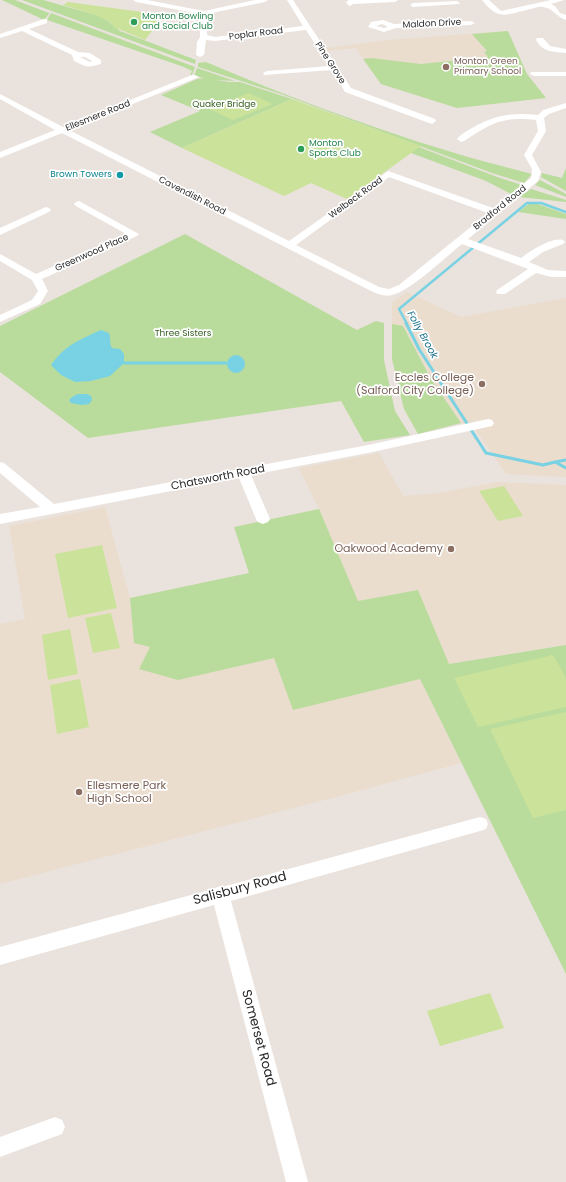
<!DOCTYPE html>
<html>
<head>
<meta charset="utf-8">
<style>
	body { margin:0 }
	canvas { display:block; background:#eae2dc }
</style>
</head>
<body>
<canvas width="566" height="1182"></canvas>
<script>
const context = document.querySelector('canvas').getContext('2d');
context.lineJoin = 'round';
function paint(path, color) {
  context.fillStyle = color;
  context.fill(path, 'evenodd');
}
function stroke(path, color, width, dash) {
  context.strokeStyle = color;
  context.lineWidth = width;
  context.lineCap = dash ? 'butt' : 'round';
  context.setLineDash(dash || []);
  context.stroke(path);
}
function write(font, color, halo, rows, align = 'center') {
  context.font = font + ' Poppins,sans-serif';
  context.lineWidth = 3.5;
  context.setLineDash([]);
  context.textBaseline = 'middle';
  context.strokeStyle = halo;
  context.fillStyle = color;
  for (const [text, x, y, turn = 0] of rows) {
    context.save();
    context.translate(x, y);
    context.rotate((+turn || 0) * Math.PI / 180);
    context.textAlign = isNaN(turn) ? turn : align;
    if (halo) context.strokeText(text, 0, 0);
    context.fillText(text, 0, 0);
    context.restore();
  }
}
const education = new Path2D(`
	M 508,31 L 527,74 L 546,98 L 457,108 L 381,84 L 356,48 L 328,51 L 327,48 L 389,40 Z
	M 407,292 L 461,317 L 566,298 L 566,477 L 506,474 L 473,426 L 461,423 L 418,434 L 404,409 L 392,359 L 392,302 Z
	M 379,453 L 403,496 L 440,493 L 497,482 L 566,485 L 566,645 L 449,664 L 416,671 L 461,763 L 336,797 L 0,884 L 0,624 L 25,619 L 9,526 L 105,507 L 130,598 L 250,573 L 234,527 L 319,509 L 299,468 Z`);
const green = new Path2D(`
	M 2,0 L 15,0 L 49,13 L 49,14 L 44,20 Z
	M 22,0 L 43,0 L 103,17 L 120,31 L 196,60 L 195,64 Z
	M 51,13 L 195,67 L 192,75 L 190,75 L 192,71 L 184,67 L 47,20 Z
	M 508,31 L 527,74 L 546,98 L 457,108 L 381,84 L 363,59 L 371,58 L 421,64 L 488,57 L 484,52 L 487,51 L 472,34 Z
	M 206,62 C 284,95 363,125 445,150 C 473,159 503,166 532,174 L 524,183 L 492,173 L 281,94 L 198,67 L 198,63 Z
	M 197,68 L 235,81 L 216,80 L 229,82 L 240,82 L 292,99 L 182,148 L 150,132 L 200,111 L 161,95 L 197,79 L 204,78 L 194,76 Z
	M 411,144 L 500,178 L 522,185 L 511,194 L 486,181 L 411,153 Z
	M 566,168 L 566,191 L 541,177 L 542,173 L 562,178 Z
	M 540,180 L 566,194 L 566,197 L 535,185 Z
	M 531,189 L 566,200 L 566,202 L 519,197 Z
	M 530,203 L 538,204 L 566,214 L 566,219 L 518,212 Z
	M 185,234 L 357,330 L 376,321 L 384,323 L 384,360 L 395,411 L 410,435 L 364,442 L 341,401 L 88,438 L 0,372 L 0,326 Z
	M 392,324 L 403,326 L 431,379 L 461,423 L 418,434 L 404,409 L 392,359 Z
	M 319,509 L 358,601 L 418,590 L 449,664 L 566,645 L 566,974 L 420,679 L 293,710 L 274,658 L 178,680 L 139,669 L 150,647 L 134,643 L 130,598 L 249,573 L 234,527 Z`);
const pitch = new Path2D(`
	M 68,2 L 164,15 L 145,40 L 114,27 L 110,22 L 96,15 L 63,5 Z
	M 249,93 L 273,104 L 233,120 L 209,109 Z
	M 292,99 L 421,146 L 347,199 L 311,183 L 284,196 L 182,148 Z
	M 504,486 L 523,516 L 498,521 L 479,491 Z
	M 102,545 L 117,608 L 68,618 L 55,554 Z
	M 111,613 L 120,648 L 93,653 L 85,618 Z
	M 70,629 L 78,674 L 48,680 L 42,635 Z
	M 553,655 L 566,678 L 566,707 L 478,727 L 454,678 Z
	M 80,679 L 89,727 L 57,734 L 50,685 Z
	M 566,712 L 566,810 L 533,818 L 490,729 Z
	M 490,993 L 504,1028 L 440,1046 L 427,1011 Z`);
const water = new Path2D(`
	M 101,330 L 109,333 C 111,338 109,343 112,348 L 120,349 L 124,354 L 124,363 L 110,376 L 91,381 L 75,382 L 61,375 L 51,365 C 65,345 79,340 101,330 Z
	M227 364a9 9 0 1 1 18 0a9 9 0 1 1-18 0Z
	M 78,394 L 87,394 L 91,396 L 92,400 L 89,404 L 82,405 L 71,403 L 69,400 L 72,397 Z`);
const streamFar1 = new Path2D(`
	M 407,324 L 399,309 L 527,203 L 541,203 L 566,212`);
const stream = new Path2D(`
	M 406,323 L 419,349 L 486,453 L 543,465 L 555,462 L 566,468
	M 124,363 L 226,363
	M 555,462 L 566,460`);
const minor = new Path2D(`
	M 133,0 L 147,0 L 204,11 L 255,0 L 268,0 L 265,2 L 207,14 L 207,35 L 215,37 L 303,26 L 287,0 L 293,0 L 351,88 L 435,119 L 436,121 L 432,124 L 429,123 L 345,92 L 332,70 L 264,75 L 263,73 L 267,71 L 329,66 L 306,30 L 215,41 L 206,40 L 204,55 L 200,57 L 196,55 L 197,42 L 200,37 L 200,14 L 136,2 Z
	M 349,0 L 398,0 L 395,2 L 353,4 L 350,6 L 348,5 L 346,2 Z
	M 482,0 L 489,0 L 501,11 L 551,0 L 564,0 L 551,4 L 555,6 L 560,13 L 566,15 L 566,20 C 556,17 553,8 543,7 C 539,6 535,8 531,9 C 507,14 499,22 482,0 Z
	M 457,1 L 460,3 L 459,4 L 413,7 L 410,5 L 413,3 Z
	M 44,19 L 47,19 L 47,23 L 29,29 L 78,52 L 90,53 L 101,60 L 101,64 C 88,68 86,67 74,61 L 72,55 L 22,31 L 0,38 L 0,34 ZM 80,57 L 85,57 L 92,61 L 90,62 Z
	M 383,20 L 394,24 L 471,21 L 475,23 L 471,25 L 396,28 L 384,32 L 368,27 L 371,22 ZM 382,24 L 388,27 L 384,28 L 376,26 Z
	M 537,38 L 543,38 L 550,46 L 566,49 L 566,53 C 554,52 542,52 536,40 Z
	M 531,72 L 566,72 L 566,76 L 534,76 L 530,74 Z
	M 192,75 L 195,75 L 199,77 L 69,130 L 289,241 L 388,171 L 493,208 L 531,178 L 532,169 L 524,155 L 538,131 L 536,120 C 503,116 491,123 464,141 L 461,142 L 457,139 C 461,134 467,131 472,128 C 494,115 513,112 538,115 L 543,110 L 566,103 L 566,108 L 549,114 L 544,118 L 546,131 L 532,155 L 541,172 L 538,181 L 468,239 L 521,258 C 531,251 551,237 563,240 L 565,242 L 563,244 L 543,252 L 529,262 L 548,270 L 566,271 L 566,277 L 551,277 L 536,273 L 505,294 L 497,294 L 496,292 L 497,290 L 528,269 L 462,244 C 447,256 409,292 392,295 C 385,297 378,294 371,291 L 62,133 L 0,158 L 0,152 L 55,130 L 0,99 L 0,94 L 63,127 ZM 389,177 L 488,213 L 399,285 L 389,289 L 379,287 L 296,245 Z
	M 79,201 L 139,234 L 137,236 L 42,279 L 48,291 L 40,304 L 0,322 L 0,315 L 32,300 L 38,291 L 32,280 L 0,261 L 0,254 L 36,274 L 126,234 L 76,206 L 74,204 L 76,202 Z
	M 46,207 L 49,208 L 51,210 L 49,212 L 0,235 L 0,228 Z
	M 488,419 L 492,420 L 494,423 L 492,426 L 368,453 L 251,475 L 270,519 L 268,522 L 263,524 L 258,522 L 256,519 L 239,478 L 0,524 L 0,514 L 40,507 L 0,473 L 0,462 L 4,463 L 54,504 L 368,445 Z
	M 480,817 L 486,819 L 488,824 L 486,829 L 480,831 L 231,901 L 308,1182 L 286,1182 L 214,905 L 0,965 L 0,947 L 213,889 L 220,886 L 222,887 Z
	M 55,1117 L 62,1120 L 65,1127 L 62,1134 L 0,1157 L 0,1137 Z`);
const markers = [
	[134,22,4,"#2e9e5b"],
	[446,67,4,"#8d6e63"],
	[301,149,4,"#2e9e5b"],
	[120,175,4,"#0f9aa8"],
	[482,384,4,"#8d6e63"],
	[451,549,4,"#8d6e63"],
	[79,792,4,"#8d6e63"]
];
const farLeisurenames = [
	["Monton Bowling",142,17],
	["and Social Club",142,27],
	["Monton",309,144],
	["Sports Club",309,154]
];
const farStreetnames = [
	["Maldon Drive",432,24,-3],
	["Poplar Road",256,34,-7],
	["Pine Grove",330,63,57],
	["Ellesmere Road",98,116,-22],
	["Cavendish Road",192,196,27],
	["Welbeck Road",356,198,-36],
	["Bradford Road",500,208,-39],
	["Greenwood Place",92,253,-24]
];
const farEducationnames = [
	["Monton Green",454,62],
	["Primary School",454,72]
];
const farParknames = [
	["Quaker Bridge",224,105],
	["Three Sisters",183,334]
];
const farCulturenames = [
	["Brown Towers",112,175]
];
const farWaternames = [
	["Folly Brook",422,335,61]
];
const educationNames = [
	["Eccles College",474,378],
	["(Salford City College)",474,391],
	["Oakwood Academy",443,549],
	["Ellesmere Park",87,786,"left"],
	["High School",87,799,"left"]
];
const streetNames = [
	["Chatsworth Road",218,478,-11]
];
const nearStreetnames = [
	["Salisbury Road",240,889,-15],
	["Somerset Road",258,1038,75]
];
paint(education, '#eaddcd');
paint(green, '#b9dc9d');
paint(pitch, '#cbe29a');
paint(water, '#78d2e3');
stroke(streamFar1, '#78d2e3', 2.5);
stroke(stream, '#78d2e3', 3);
paint(minor, '#fff');
for (const [x, y, r, color] of markers) {
  const dot = new Path2D();
  dot.arc(x, y, r, 0, 2 * Math.PI);
  context.fillStyle = color;
  context.fill(dot);
  stroke(dot, '#fff', 1.5);
}
write('9px', '#27864d', '#fff', farLeisurenames, 'left');
write('9px', '#292929', '#fff', farStreetnames);
write('9px', '#785e54', '#fff', farEducationnames, 'left');
write('9px', '#345e20', '#fff', farParknames);
write('9px', '#0d838f', '#fff', farCulturenames, 'right');
write('italic 10px', '#19718c', '#fff', farWaternames);
write('11px', '#785e54', '#fff', educationNames, 'right');
write('11px', '#292929', '#fff', streetNames);
write('13px', '#292929', '#fff', nearStreetnames);
</script>
</body>
</html>
